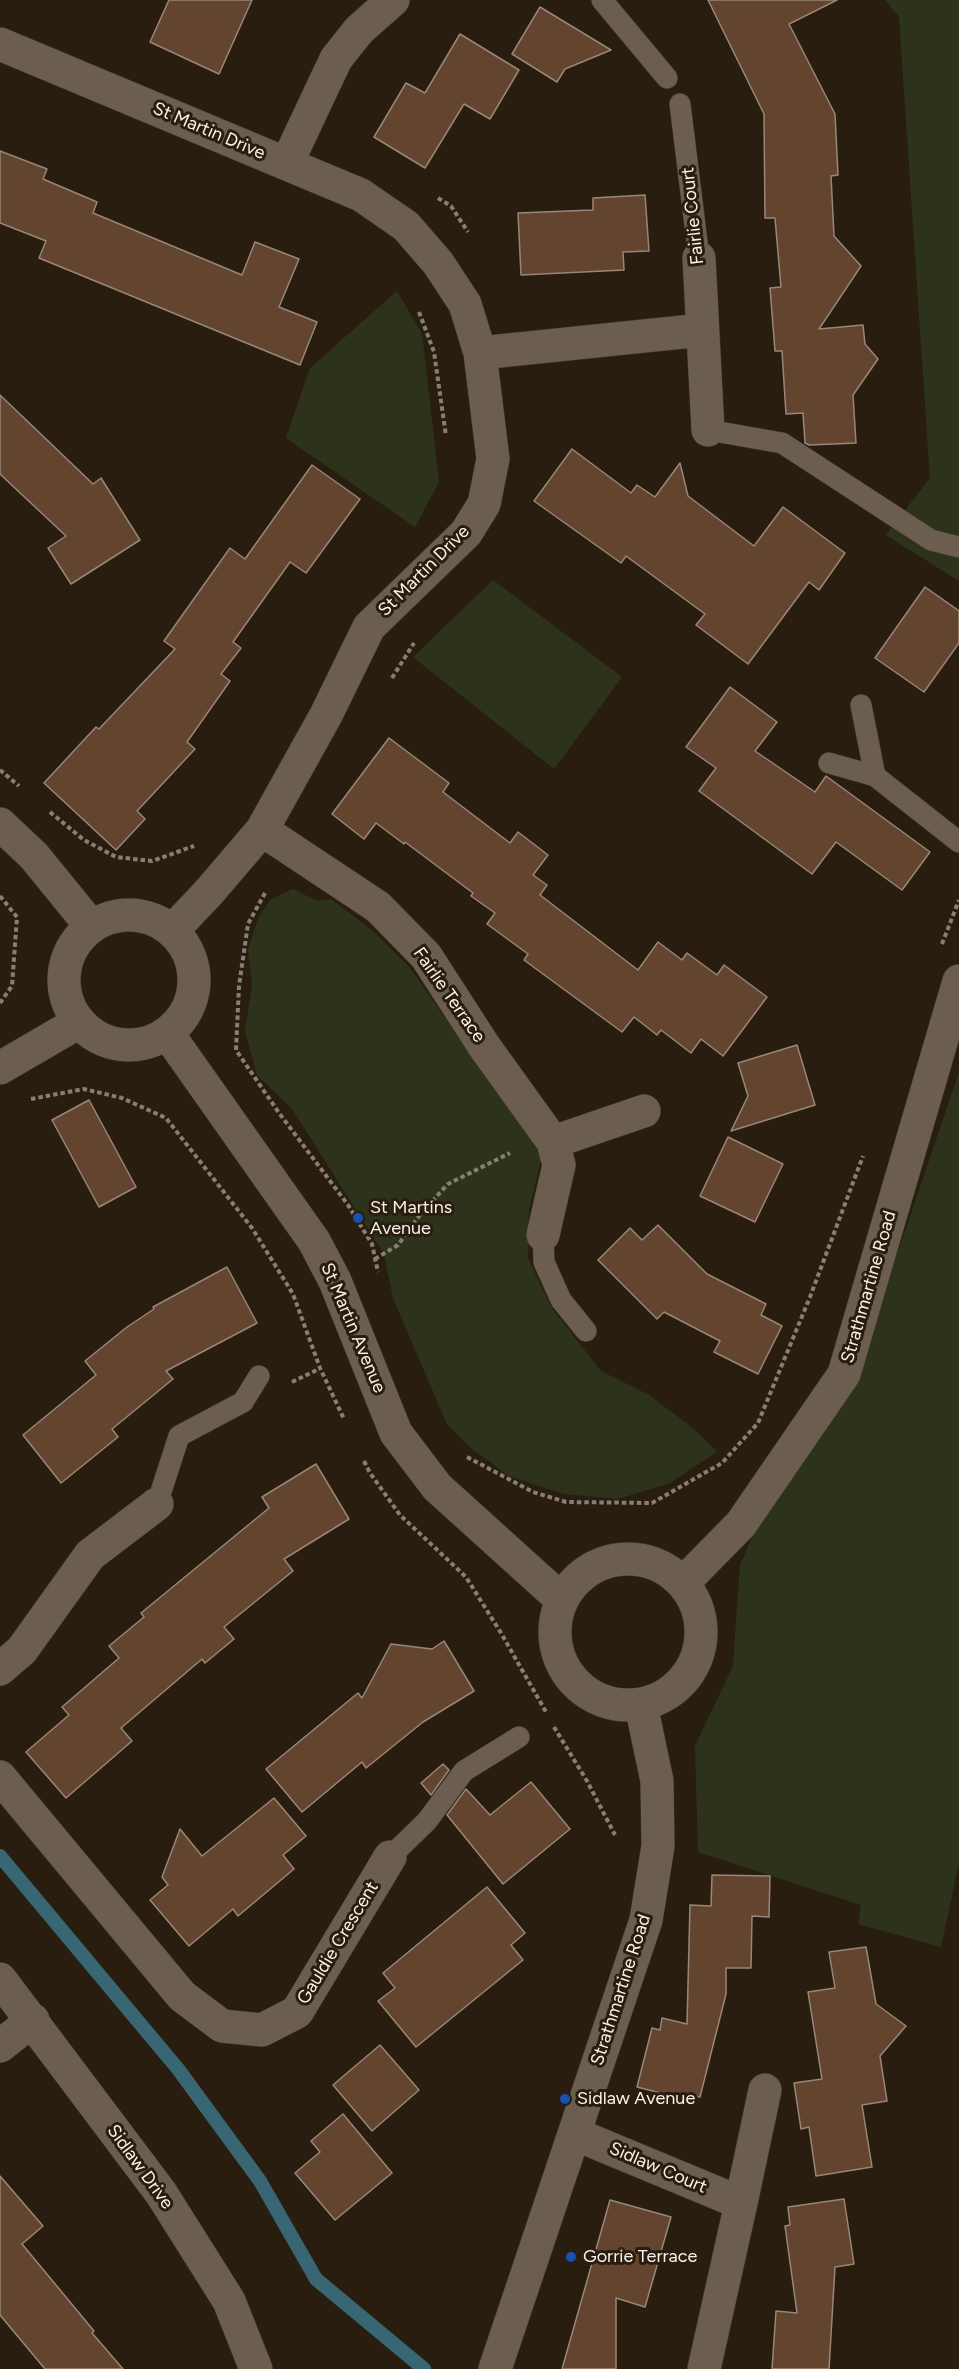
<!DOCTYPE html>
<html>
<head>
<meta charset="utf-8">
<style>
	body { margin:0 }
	canvas { display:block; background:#291d10 }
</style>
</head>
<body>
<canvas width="959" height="2369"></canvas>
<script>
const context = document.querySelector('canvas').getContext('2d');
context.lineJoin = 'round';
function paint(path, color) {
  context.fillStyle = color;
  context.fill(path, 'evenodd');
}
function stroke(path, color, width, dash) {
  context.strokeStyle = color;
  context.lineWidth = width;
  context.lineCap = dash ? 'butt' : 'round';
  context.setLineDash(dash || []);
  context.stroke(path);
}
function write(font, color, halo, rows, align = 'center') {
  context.font = font + ' Figtree,sans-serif';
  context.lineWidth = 6;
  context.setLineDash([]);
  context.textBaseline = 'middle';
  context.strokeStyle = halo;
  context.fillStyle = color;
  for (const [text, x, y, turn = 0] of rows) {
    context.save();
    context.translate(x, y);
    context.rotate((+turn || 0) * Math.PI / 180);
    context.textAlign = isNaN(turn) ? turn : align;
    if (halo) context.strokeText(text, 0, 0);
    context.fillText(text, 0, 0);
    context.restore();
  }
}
const green = new Path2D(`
	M 885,0 L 959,0 L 959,581 L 886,535 L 930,478 L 899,17 Z
	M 397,291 L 422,334 L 439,482 L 415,527 L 286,438 L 310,368 Z
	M 493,580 L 622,677 L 554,769 L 413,657 Z
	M 293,889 L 317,901 L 331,899 L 373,931 L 410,968 L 542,1156 L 529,1210 L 528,1258 L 551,1307 L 601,1371 L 649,1395 L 694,1429 L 717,1452 L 670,1483 L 618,1499 L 564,1494 L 509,1476 L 467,1445 L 447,1424 L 393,1298 L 384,1254 L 292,1109 L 257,1075 L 245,1031 L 252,984 L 248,950 L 258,918 L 270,900 Z
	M 959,1072 L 959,1864 L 941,1947 L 858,1924 L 861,1905 L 698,1852 L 695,1746 L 733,1666 L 740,1565 L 763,1512 L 855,1379 Z`);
const stream = new Path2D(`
	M 0,1856 L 178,2069 L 260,2181 L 316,2279 L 424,2369`);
const building = new Path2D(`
	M 169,0 L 252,0 L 219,74 L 150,42 Z
	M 708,0 L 837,0 L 789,24 L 835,114 L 838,175 L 831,176 L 834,236 L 861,266 L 819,329 L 863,325 L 865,344 L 878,359 L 853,395 L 856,443 L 809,445 L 805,443 L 803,413 L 786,414 L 782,351 L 775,351 L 770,288 L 781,287 L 775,218 L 765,218 L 764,114 Z
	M 540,7 L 611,50 L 565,69 L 557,82 L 512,54 Z
	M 460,34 L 519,70 L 490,119 L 464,104 L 425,168 L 374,137 L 406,83 L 425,93 Z
	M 0,151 L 47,169 L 43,179 L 97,202 L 93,213 L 242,275 L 255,242 L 299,259 L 279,307 L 317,322 L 300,365 L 39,258 L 46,241 L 0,223 Z
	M 645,195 L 649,251 L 623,252 L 624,270 L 521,275 L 518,213 L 593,210 L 593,198 Z
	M 0,395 L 93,484 L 101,478 L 140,540 L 71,584 L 48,548 L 66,536 L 0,474 Z
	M 572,449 L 631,493 L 637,485 L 655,497 L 680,463 L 688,496 L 754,546 L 783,507 L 845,553 L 819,590 L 809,582 L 748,664 L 696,625 L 705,614 L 626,556 L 621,563 L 534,501 Z
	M 312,465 L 360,499 L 306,573 L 290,562 L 233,642 L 241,648 L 221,674 L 230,681 L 187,742 L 195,749 L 137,811 L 145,819 L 116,850 L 44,783 L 96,727 L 99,729 L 175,649 L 164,641 L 230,548 L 245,559 Z
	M 925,587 L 959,611 L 959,643 L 924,692 L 875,658 Z
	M 730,687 L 777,722 L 755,751 L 815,792 L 826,776 L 930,852 L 902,890 L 836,842 L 812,874 L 699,791 L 716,768 L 686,747 Z
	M 389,738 L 449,783 L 443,792 L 510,843 L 518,832 L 548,855 L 533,875 L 547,885 L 540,895 L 638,970 L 658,942 L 682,960 L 687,953 L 717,975 L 724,965 L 767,997 L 723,1056 L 701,1039 L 691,1053 L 661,1030 L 657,1035 L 634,1017 L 622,1032 L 524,960 L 528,954 L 487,924 L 495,913 L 471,896 L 473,893 L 405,842 L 404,844 L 376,823 L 364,839 L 332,814 Z
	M 797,1045 L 815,1105 L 731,1131 L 748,1096 L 738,1063 Z
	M 89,1100 L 136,1187 L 99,1207 L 52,1120 Z
	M 728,1137 L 783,1164 L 755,1222 L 700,1196 Z
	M 658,1225 L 707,1274 L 766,1304 L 761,1315 L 782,1326 L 758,1374 L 714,1352 L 720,1341 L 664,1312 L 657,1319 L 598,1260 L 630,1228 L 642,1240 Z
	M 227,1267 L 257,1323 L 166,1371 L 173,1379 L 112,1429 L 118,1437 L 61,1483 L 23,1435 L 96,1375 L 85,1361 L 127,1327 L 154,1309 L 153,1307 Z
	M 316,1464 L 349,1519 L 284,1559 L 293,1571 L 224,1627 L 234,1639 L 205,1663 L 202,1659 L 121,1728 L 132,1741 L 66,1798 L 26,1752 L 69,1715 L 62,1707 L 119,1658 L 109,1646 L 144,1617 L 141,1613 L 269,1508 L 262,1497 Z
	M 444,1641 L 474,1691 L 423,1722 L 366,1768 L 362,1762 L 302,1812 L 266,1769 L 358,1693 L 362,1698 L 391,1644 L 432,1649 Z
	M 443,1764 L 449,1770 L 431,1795 L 421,1783 Z
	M 531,1782 L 570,1829 L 503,1884 L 447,1815 L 466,1789 L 490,1815 Z
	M 274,1798 L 306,1836 L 283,1855 L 294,1869 L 238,1916 L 233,1909 L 189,1946 L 150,1900 L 168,1885 L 162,1877 L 180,1829 L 202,1856 Z
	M 712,1875 L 770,1876 L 769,1917 L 752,1916 L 751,1968 L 726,1968 L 726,1994 L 700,2097 L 681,2093 L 680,2098 L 637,2087 L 652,2028 L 660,2030 L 662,2018 L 687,2024 L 690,1905 L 711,1906 Z
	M 487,1887 L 525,1933 L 511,1945 L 523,1960 L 416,2047 L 378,2001 L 395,1988 L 383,1973 Z
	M 866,1947 L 876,2004 L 906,2026 L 880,2056 L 887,2101 L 862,2105 L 872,2167 L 816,2176 L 809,2127 L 801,2129 L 794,2083 L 822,2079 L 808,1992 L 835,1988 L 829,1952 Z
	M 380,2045 L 419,2090 L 372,2131 L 333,2085 Z
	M 343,2114 L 392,2173 L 335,2220 L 295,2173 L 320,2152 L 311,2141 Z
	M 0,2176 L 43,2226 L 22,2244 L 94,2331 L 92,2333 L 123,2369 L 45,2369 L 0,2315 Z
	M 844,2199 L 854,2264 L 835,2267 L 829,2369 L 772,2369 L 776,2311 L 797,2313 L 785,2226 L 790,2225 L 788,2207 Z
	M 610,2200 L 671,2217 L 645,2307 L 616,2298 L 616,2369 L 562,2369 Z`);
const path = new Path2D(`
	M 438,198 L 451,206 L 468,232
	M 419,312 L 434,352 L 446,436
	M 392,678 L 414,643
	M 0,770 L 19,786
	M 50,812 L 84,840 L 116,857 L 152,861 L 194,846
	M 265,893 L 248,924 L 239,986 L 236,1050 L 279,1113 L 348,1205 L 372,1244 L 378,1272
	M 0,896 L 17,917 L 12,986 L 0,1003
	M 942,944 L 959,900
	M 31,1099 L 84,1089 L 122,1098 L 166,1118 L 252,1228 L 293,1294 L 320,1368 L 344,1419
	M 375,1259 L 398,1245 L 422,1212 L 448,1184 L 510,1153
	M 292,1382 L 321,1368
	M 467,1457 L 533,1492 L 566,1502 L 652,1503 L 722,1463 L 758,1423 L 810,1297 L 863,1156
	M 364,1461 L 370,1473 L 400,1515 L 466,1577 L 501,1633 L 546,1712
	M 554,1727 L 587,1781 L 615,1835`);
const service = new Path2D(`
	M 602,0 L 667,78
	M 680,104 L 699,258
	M 708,430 L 782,443 L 931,540 L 959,547
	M 861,705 L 875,776 L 959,842
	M 829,763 L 875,776
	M 543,1235 L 544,1262 L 561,1300 L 586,1331
	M 157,1504 L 179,1436 L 243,1402 L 259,1376
	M 390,1857 L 427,1821 L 464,1771 L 519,1737`);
const minor = new Path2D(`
	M 0,44 L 361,195 L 406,226 L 438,263 L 465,304 L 480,353 L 493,459 L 484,504 L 466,533 L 369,627 L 326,715 L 262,830 L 209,892 L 173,930
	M 287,163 L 336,59 L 359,30 L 393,0
	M 699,258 L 708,430
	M 480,353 L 702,330
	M 0,824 L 34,856 L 91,926
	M 262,830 L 378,907 L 426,956 L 484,1046 L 553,1142 L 644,1111
	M64 980a65 65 0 1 1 130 0a65 65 0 1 1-130 0Z
	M 168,1034 L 314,1241 L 335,1281 L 396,1433 L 437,1487 L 562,1600
	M 0,1068 L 79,1022
	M 543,1235 L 559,1165 L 553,1142
	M 0,1669 L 22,1650 L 90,1555 L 157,1504
	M 0,1777 L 182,1996 L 222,2026 L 262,2030 L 297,2012 L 390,1857
	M 0,1979 L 161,2193 L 229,2301 L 256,2369
	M 0,2046 L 33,2020
	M 575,2134 L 741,2203 L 704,2369
	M 741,2203 L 765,2090`);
const tertiary = new Path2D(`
	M555 1632a73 73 0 1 1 146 0a73 73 0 1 1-146 0Z
	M 683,1583 L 741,1524 L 844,1374 L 959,981
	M 495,2369 L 646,1920 L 658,1846 L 657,1781 L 641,1705`);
const markers = [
	[358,1218,6,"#1a4fb4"],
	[565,2099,6,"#1a4fb4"],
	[571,2257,6,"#1a4fb4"]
];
const streetNames = [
	["St Martin Drive",209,131,23],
	["Fairlie Court",693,216,-96],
	["St Martin Drive",424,571,-45],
	["Fairlie Terrace",449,995,55],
	["Strathmartine Road",869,1287,-74],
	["St Martin Avenue",353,1328,67],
	["Gauldie Crescent",338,1943,-59],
	["Strathmartine Road",621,1990,-72],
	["Sidlaw Drive",140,2167,54],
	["Sidlaw Court",658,2168,23]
];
const poiNames = [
	["St Martins",370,1208],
	["Avenue",370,1229],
	["Sidlaw Avenue",577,2099],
	["Gorrie Terrace",583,2257]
];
paint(green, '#2d331b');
stroke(stream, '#386672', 14);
paint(building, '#63442f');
stroke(building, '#99867a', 1.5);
stroke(service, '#40362f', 22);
stroke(minor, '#40362f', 34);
stroke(tertiary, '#40362f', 34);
stroke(path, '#887e73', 4, [4.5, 3]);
stroke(service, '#6b5e4f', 21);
stroke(minor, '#6b5e4f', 33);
stroke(tertiary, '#6b5e4f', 33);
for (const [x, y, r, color] of markers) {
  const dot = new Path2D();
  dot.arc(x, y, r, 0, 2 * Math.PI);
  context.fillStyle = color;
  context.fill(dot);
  stroke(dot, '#291d10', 2);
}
write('18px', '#faf2ea', '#291d10', streetNames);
write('18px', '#faf2ea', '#291d10', poiNames, 'left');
</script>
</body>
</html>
